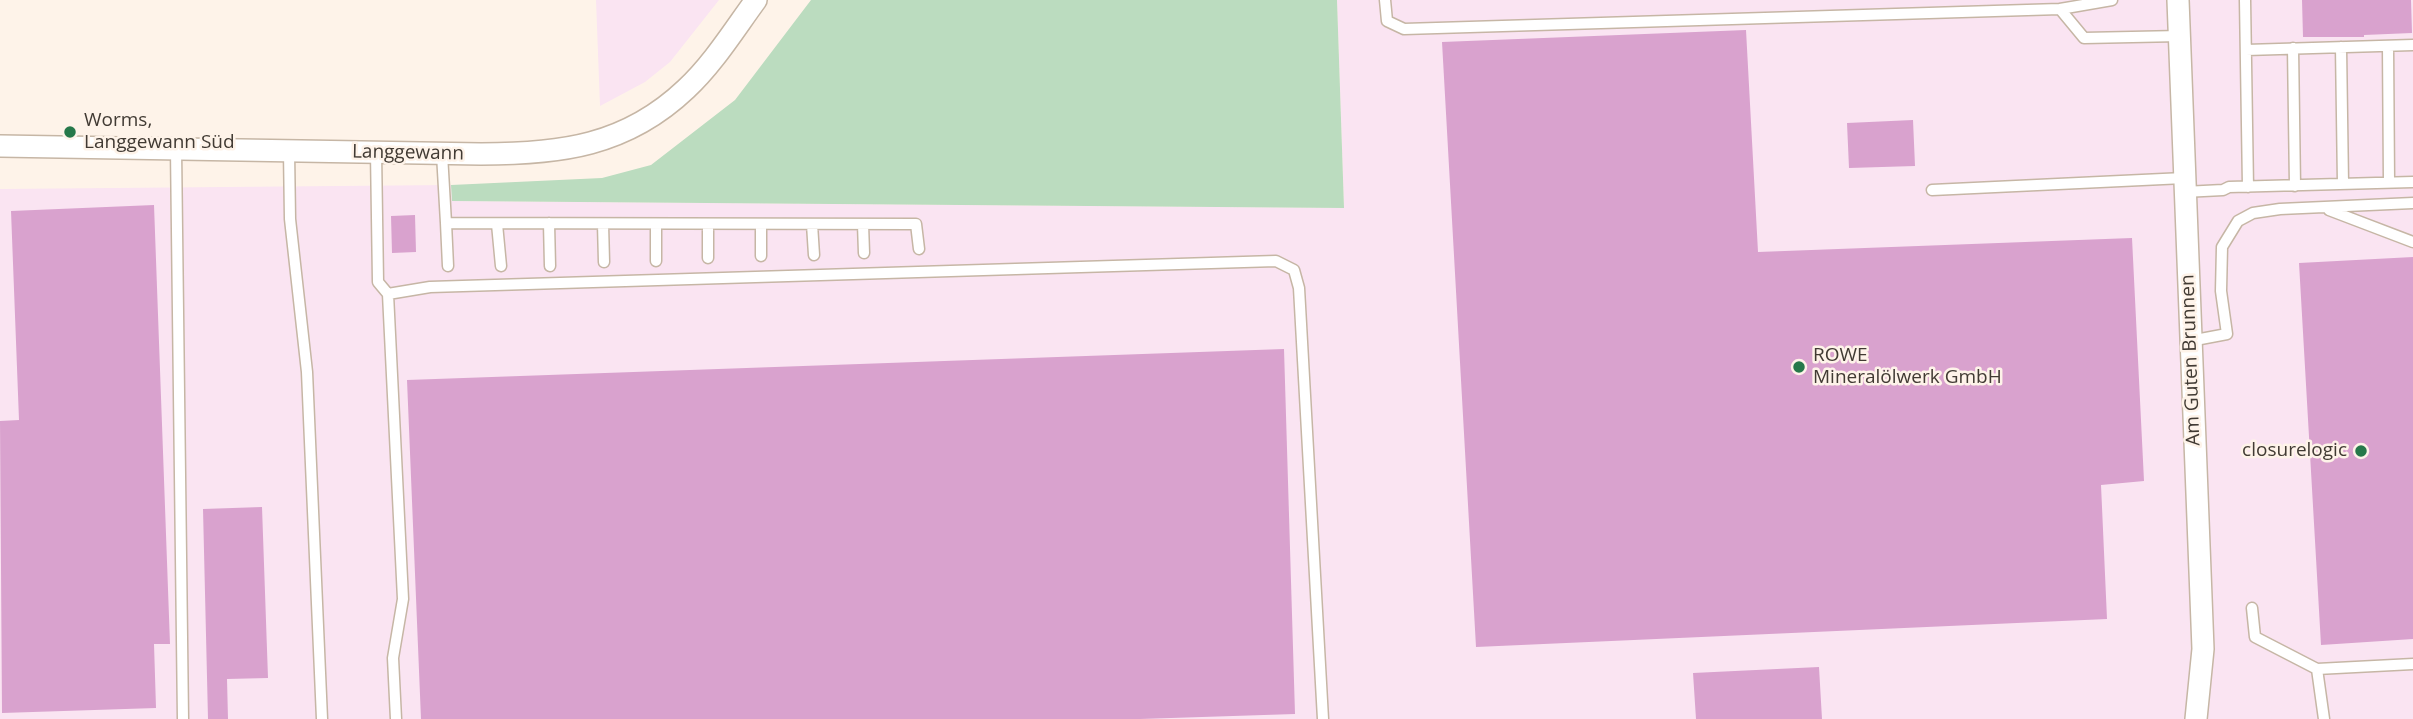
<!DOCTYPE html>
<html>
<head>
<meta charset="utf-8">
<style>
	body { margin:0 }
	canvas { display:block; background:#fef3e9 }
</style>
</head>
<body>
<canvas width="2413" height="719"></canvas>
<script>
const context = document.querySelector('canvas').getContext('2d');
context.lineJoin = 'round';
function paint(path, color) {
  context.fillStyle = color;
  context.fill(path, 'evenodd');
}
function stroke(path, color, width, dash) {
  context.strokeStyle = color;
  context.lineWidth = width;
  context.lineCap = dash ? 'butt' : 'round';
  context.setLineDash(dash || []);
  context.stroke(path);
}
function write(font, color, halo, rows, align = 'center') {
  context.font = font + ' "Open Sans",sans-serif';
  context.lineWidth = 5;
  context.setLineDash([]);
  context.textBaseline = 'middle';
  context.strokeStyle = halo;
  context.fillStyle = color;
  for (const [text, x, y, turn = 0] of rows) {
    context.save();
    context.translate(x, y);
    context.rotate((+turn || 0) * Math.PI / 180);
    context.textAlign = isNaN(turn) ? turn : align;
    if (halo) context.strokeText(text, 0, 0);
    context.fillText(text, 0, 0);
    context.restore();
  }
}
const industrial = new Path2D(`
	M 596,0 L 719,0 L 670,62 L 645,82 L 600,106 Z
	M 1337,0 L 2413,0 L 2413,719 L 0,719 L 0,189 L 451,185 L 452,201 L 1344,208 Z`);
const green = new Path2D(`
	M 811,0 L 1337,0 L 1344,208 L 452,201 L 451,185 L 602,178 L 651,165 L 735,100 Z`);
const building = new Path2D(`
	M 2302,0 L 2411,0 L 2412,33 L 2364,35 L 2364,37 L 2303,37 Z
	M 1746,30 L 1758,252 L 2132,238 L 2144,481 L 2101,485 L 2107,619 L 1476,647 L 1442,42 Z
	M 1913,120 L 1915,166 L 1849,168 L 1847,123 Z
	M 154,205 L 170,644 L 154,644 L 156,708 L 2,713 L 0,421 L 19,420 L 11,211 Z
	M 415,215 L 416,252 L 392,253 L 391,216 Z
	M 2413,257 L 2413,639 L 2321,645 L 2299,263 Z
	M 1284,349 L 1295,714 L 1140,719 L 421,719 L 407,380 Z
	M 262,507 L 268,678 L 227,679 L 228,719 L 208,719 L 203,509 Z
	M 1819,667 L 1822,719 L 1696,719 L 1693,673 Z`);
const lane = new Path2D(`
	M 1385,0 L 1387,21 L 1404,29 L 2060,9 L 2084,38 L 2180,36
	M 2245,0 L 2248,187
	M 2060,9 L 2112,0
	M 2388,46 L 2389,182
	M 2341,47 L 2343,184
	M 2293,48 L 2295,186
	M 2246,50 L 2413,45
	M 176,149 L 183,719
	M 289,151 L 290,219 L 307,372 L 322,719
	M 376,152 L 378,282 L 388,294 L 403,599 L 393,658 L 396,719
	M 442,154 L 446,223 L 916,224 L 919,249
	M 1932,190 L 2184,178
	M 2184,192 L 2223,190 L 2229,187 L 2413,182
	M 2329,210 L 2413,242
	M 446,223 L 448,266
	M 549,223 L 550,266
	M 497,224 L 501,266
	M 603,224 L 604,262
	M 812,224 L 814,255
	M 863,224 L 864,253
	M 761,256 L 761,224
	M 708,258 L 708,224
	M 656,261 L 656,224
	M 388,294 L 430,287 L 1276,261 L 1294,270 L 1299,288 L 1323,719
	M 2190,341 L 2227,334 L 2221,291 L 2222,247 L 2238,221 L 2253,213 L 2280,209 L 2413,203
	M 2252,608 L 2255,637 L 2317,669 L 2324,719
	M 2317,669 L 2413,664`);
const street = new Path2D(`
	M 2178,0 L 2203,649 L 2196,719
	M 0,146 L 481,154 C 560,154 626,146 686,89 C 713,64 734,30 756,0`);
const markers = [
	[70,132,7,"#26784a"],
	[1799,367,7,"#26784a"],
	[2361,451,7,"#26784a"]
];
const poiNames = [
	["Worms,",84,121],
	["Langgewann Süd",84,143],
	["ROWE",1813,356],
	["Mineralölwerk GmbH",1813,378],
	["closurelogic",2347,451,"right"]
];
const streetNames = [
	["Langgewann",408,153,1],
	["Am Guten Brunnen",2191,360,-92]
];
paint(industrial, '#fae4f2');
paint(green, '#bbdcbf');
paint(building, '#d9a2ce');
stroke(lane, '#c6b6a5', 13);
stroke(street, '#c6b6a5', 24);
stroke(lane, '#fff', 10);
stroke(street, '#fff', 21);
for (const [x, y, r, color] of markers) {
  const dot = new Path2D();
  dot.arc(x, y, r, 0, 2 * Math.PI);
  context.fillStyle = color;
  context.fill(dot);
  stroke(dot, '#fef3e9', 2.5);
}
write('19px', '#413a33', '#fef3e9', poiNames, 'left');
write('19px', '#413a33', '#fef3e9', streetNames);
</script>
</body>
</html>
